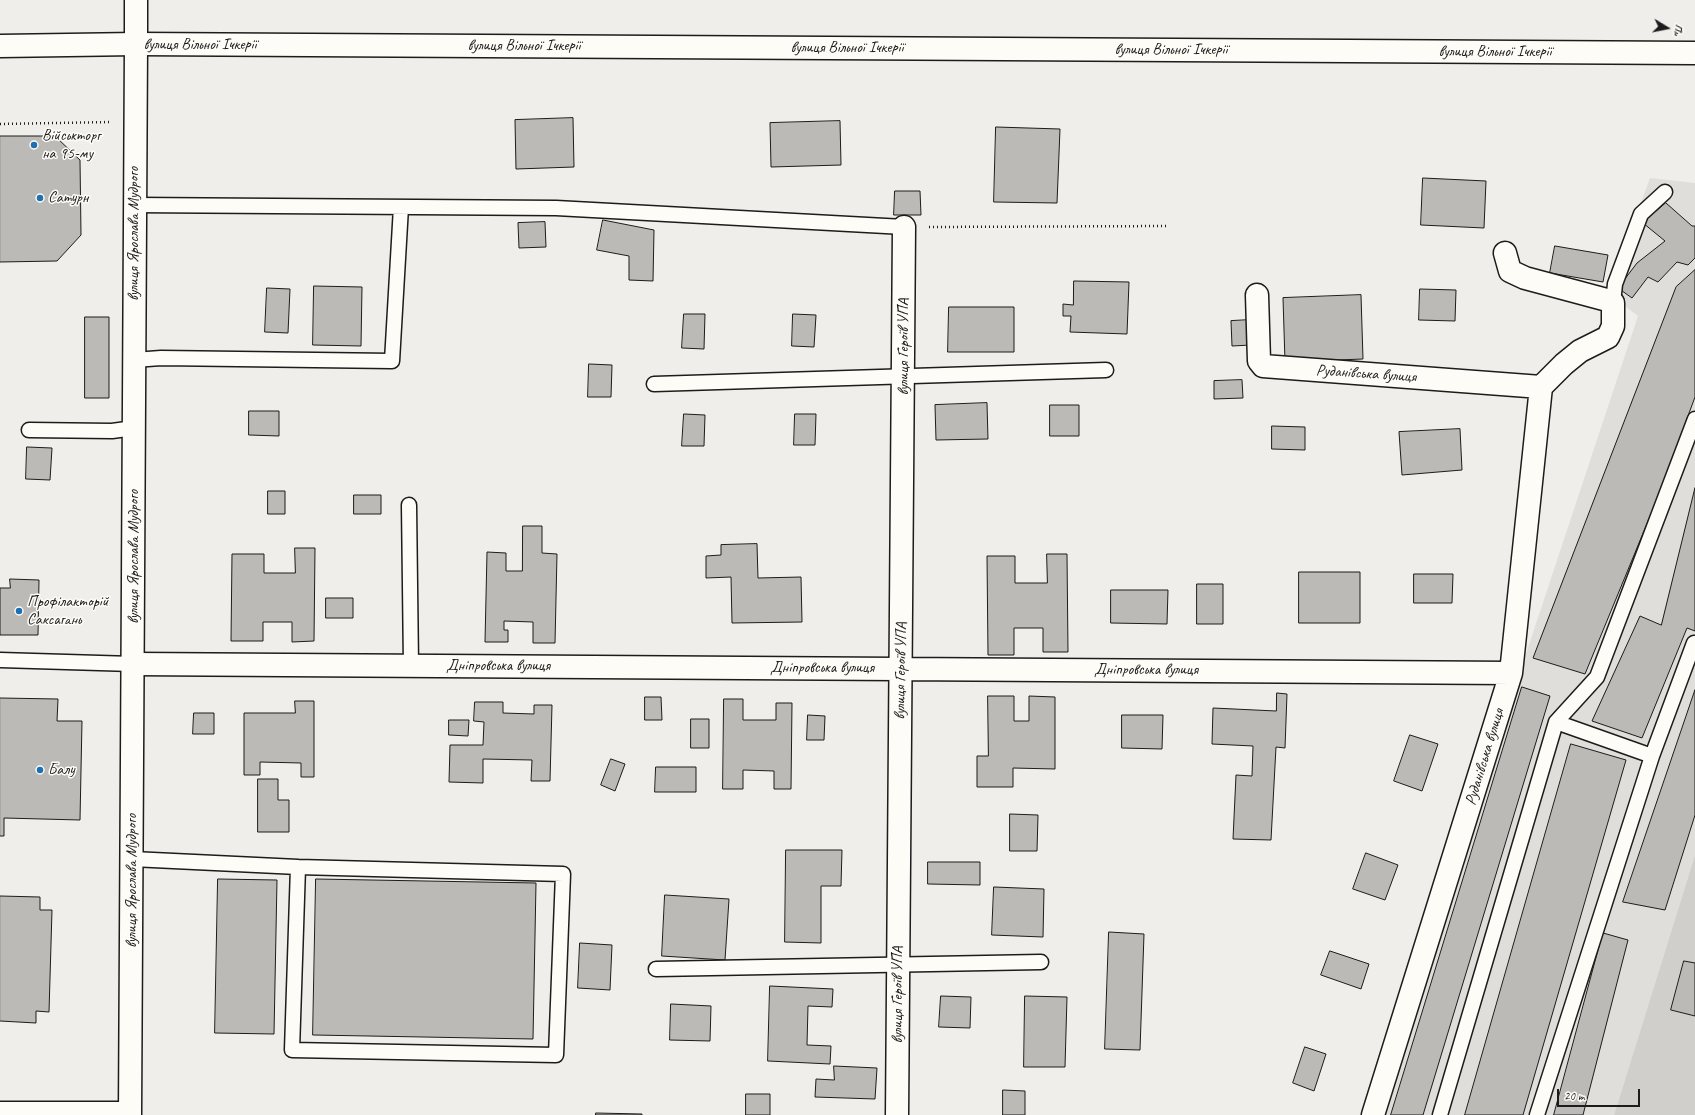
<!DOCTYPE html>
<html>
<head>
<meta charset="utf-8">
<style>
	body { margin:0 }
	#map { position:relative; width:1695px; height:1115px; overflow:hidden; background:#f0eeea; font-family:Caveat,sans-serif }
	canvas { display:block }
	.north { position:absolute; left:1647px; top:8px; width:40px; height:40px; -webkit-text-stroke:3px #fdfcf7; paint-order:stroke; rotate:100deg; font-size:11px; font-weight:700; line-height:16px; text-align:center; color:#1c1c1c }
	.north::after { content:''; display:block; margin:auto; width:14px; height:18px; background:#1c1c1c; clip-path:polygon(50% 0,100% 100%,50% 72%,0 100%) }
	.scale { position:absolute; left:1557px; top:1089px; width:83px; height:18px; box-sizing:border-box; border:2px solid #1c1c1c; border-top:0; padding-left:5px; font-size:12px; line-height:14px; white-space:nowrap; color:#1c1c1c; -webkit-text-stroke:3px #fdfcf7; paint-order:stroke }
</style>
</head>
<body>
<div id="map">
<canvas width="1695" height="1115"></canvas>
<div class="north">Пн</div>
<div class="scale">20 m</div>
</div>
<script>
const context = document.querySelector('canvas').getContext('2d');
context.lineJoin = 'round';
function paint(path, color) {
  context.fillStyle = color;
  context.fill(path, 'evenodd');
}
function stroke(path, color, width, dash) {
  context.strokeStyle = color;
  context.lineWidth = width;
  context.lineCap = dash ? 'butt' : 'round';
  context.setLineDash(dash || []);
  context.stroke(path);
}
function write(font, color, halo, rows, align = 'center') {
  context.font = font + ' Caveat,sans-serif';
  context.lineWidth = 3;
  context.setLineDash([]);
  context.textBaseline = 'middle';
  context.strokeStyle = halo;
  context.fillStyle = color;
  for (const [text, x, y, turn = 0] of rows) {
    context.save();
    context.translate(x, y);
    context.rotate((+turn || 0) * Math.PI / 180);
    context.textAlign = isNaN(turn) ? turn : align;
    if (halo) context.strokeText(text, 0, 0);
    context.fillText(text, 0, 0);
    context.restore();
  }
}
const built = new Path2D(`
	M 1650,178 L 1695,183 L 1695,855 L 1614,1115 L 1380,1115 L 1519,675 L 1638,316 L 1608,293 Z`);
const green = new Path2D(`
	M 1695,855 L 1695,1115 L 1614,1115 Z`);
const building = new Path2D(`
	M 573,118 L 574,167 L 516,169 L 515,120 Z
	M 840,121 L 841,165 L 771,167 L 770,123 Z
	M 996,127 L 1060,129 L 1057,203 L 994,202 Z
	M 0,136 L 55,136 L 80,160 L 81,235 L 57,261 L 0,262 Z
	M 1423,178 L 1486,181 L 1484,228 L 1421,225 Z
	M 895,191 L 920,191 L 921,215 L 894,215 Z
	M 1666,203 L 1692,226 L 1695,226 L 1695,258 L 1688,265 L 1677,262 L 1658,282 L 1648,277 L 1632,298 L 1618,288 L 1637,263 L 1665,241 L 1643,223 Z
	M 603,220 L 654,230 L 653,281 L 629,280 L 629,256 L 597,250 Z
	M 545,222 L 546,247 L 519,248 L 518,223 Z
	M 1555,246 L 1608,255 L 1603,282 L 1550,273 Z
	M 1695,270 L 1695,397 L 1658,497 L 1585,674 L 1533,658 L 1676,287 Z
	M 1074,281 L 1129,282 L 1127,334 L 1070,332 L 1071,316 L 1063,316 L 1063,304 L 1073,305 Z
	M 314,286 L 362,287 L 361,346 L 313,345 Z
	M 267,288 L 290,289 L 288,333 L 265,332 Z
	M 1420,289 L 1456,290 L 1455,321 L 1419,320 Z
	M 1361,295 L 1363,359 L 1285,362 L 1283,298 Z
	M 949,307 L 1014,307 L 1014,352 L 948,352 Z
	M 684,314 L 705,314 L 704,349 L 682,348 Z
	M 793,314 L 816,315 L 814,347 L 792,346 Z
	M 85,317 L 109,317 L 109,398 L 85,398 Z
	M 1250,320 L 1251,345 L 1232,346 L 1231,321 Z
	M 589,364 L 612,365 L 611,397 L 588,397 Z
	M 1242,380 L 1243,398 L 1214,399 L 1214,381 Z
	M 987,403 L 988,439 L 936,440 L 935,405 Z
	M 1050,405 L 1079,405 L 1079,436 L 1050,436 Z
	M 249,411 L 279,411 L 279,436 L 249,435 Z
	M 684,414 L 705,415 L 704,446 L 682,446 Z
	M 795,414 L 816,414 L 815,445 L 794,445 Z
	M 1272,426 L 1305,427 L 1305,450 L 1272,449 Z
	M 1460,429 L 1462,470 L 1402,475 L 1399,432 Z
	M 27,447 L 52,448 L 50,480 L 26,479 Z
	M 1695,488 L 1695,631 L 1687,628 L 1642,738 L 1592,721 L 1640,616 L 1661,625 Z
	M 268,491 L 285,491 L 285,514 L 268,514 Z
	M 354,495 L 381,495 L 381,514 L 354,514 Z
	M 523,526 L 542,526 L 542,553 L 557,554 L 555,643 L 533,643 L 533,622 L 504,621 L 504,630 L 508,630 L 508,642 L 485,642 L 487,552 L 506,553 L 506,571 L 522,571 Z
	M 757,544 L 758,578 L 801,577 L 802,622 L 732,623 L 731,577 L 706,578 L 706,556 L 721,555 L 721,545 Z
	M 295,548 L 315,548 L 314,641 L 292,642 L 292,622 L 263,622 L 263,641 L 231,641 L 232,554 L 264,554 L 264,573 L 295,573 Z
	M 1047,554 L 1067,554 L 1068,652 L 1043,652 L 1043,628 L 1014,628 L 1014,655 L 988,655 L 987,556 L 1015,556 L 1015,583 L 1047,583 Z
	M 1299,572 L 1360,572 L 1360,623 L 1299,623 Z
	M 1414,574 L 1453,574 L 1452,603 L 1414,603 Z
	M 10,579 L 39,580 L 38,635 L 0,635 L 0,588 L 10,588 Z
	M 1197,584 L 1223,584 L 1223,624 L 1197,624 Z
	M 1111,590 L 1168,590 L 1167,624 L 1111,623 Z
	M 326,598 L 353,598 L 353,618 L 326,618 Z
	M 1522,687 L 1550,696 L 1423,1115 L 1391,1115 Z
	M 1695,690 L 1695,815 L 1665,910 L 1623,902 Z
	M 1277,693 L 1287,694 L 1285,748 L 1276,747 L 1271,840 L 1233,839 L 1236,775 L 1252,776 L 1253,746 L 1212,744 L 1213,708 L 1276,711 Z
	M 988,696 L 1014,696 L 1014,721 L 1029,721 L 1029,696 L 1055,697 L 1055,769 L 1013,768 L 1013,787 L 977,787 L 977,756 L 988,756 Z
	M 645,697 L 661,697 L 662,720 L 645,720 Z
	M 0,698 L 58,699 L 57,721 L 82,721 L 80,820 L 4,818 L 4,836 L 0,836 Z
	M 724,699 L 743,699 L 743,720 L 776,720 L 776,703 L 792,703 L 791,789 L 774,789 L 774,771 L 743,770 L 743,789 L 723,789 Z
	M 295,701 L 314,701 L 314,777 L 301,777 L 301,763 L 260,762 L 260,775 L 244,775 L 244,713 L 295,713 Z
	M 475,702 L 503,702 L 503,713 L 534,714 L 534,705 L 552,705 L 550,781 L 531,781 L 532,760 L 483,759 L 483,783 L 449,782 L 450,745 L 483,745 L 484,722 L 474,721 Z
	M 194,713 L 214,713 L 214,734 L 193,734 Z
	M 808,715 L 825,716 L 824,740 L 807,740 Z
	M 1122,715 L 1163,715 L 1162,749 L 1122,748 Z
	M 691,719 L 709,719 L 709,748 L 691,748 Z
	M 449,720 L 469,720 L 468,736 L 449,735 Z
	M 1410,735 L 1438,744 L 1422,791 L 1394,781 Z
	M 1571,744 L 1626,760 L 1523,1115 L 1465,1115 Z
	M 611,759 L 625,764 L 615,791 L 601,785 Z
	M 656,767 L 696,767 L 696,792 L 655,792 Z
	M 258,779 L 278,779 L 278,800 L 289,800 L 289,832 L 258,832 Z
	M 1010,814 L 1038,815 L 1037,851 L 1010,851 Z
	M 786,850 L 842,850 L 841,886 L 821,886 L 821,943 L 785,942 Z
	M 1366,853 L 1398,865 L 1385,900 L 1353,889 Z
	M 928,862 L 980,862 L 980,885 L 928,884 Z
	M 218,879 L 277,880 L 274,1034 L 215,1033 Z
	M 316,879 L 536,883 L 533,1039 L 313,1035 Z
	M 994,887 L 1044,889 L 1043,937 L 992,935 Z
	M 665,895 L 729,899 L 725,960 L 662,956 Z
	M 0,896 L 40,897 L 40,910 L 52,910 L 49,1012 L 36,1011 L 36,1023 L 0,1021 Z
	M 1109,932 L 1144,934 L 1140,1050 L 1105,1049 Z
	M 1603,933 L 1628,940 L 1583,1115 L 1554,1115 Z
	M 580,943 L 612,945 L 610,990 L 578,988 Z
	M 1330,951 L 1369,964 L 1361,989 L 1321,975 Z
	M 1684,961 L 1695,963 L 1695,1016 L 1671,1010 Z
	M 770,986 L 833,989 L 832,1007 L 808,1006 L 807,1045 L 831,1046 L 830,1064 L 768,1061 Z
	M 941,996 L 971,997 L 970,1028 L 939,1027 Z
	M 1025,996 L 1067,997 L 1065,1067 L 1024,1067 Z
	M 671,1004 L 711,1006 L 710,1041 L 670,1040 Z
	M 1305,1047 L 1326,1054 L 1314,1091 L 1293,1083 Z
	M 834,1066 L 877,1068 L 875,1099 L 815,1097 L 816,1079 L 834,1080 Z
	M 1003,1090 L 1025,1091 L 1025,1115 L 1003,1115 Z
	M 746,1094 L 770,1094 L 770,1115 L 746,1115 Z
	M 596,1113 L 642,1114 L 642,1115 L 596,1115 Z`);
const path = new Path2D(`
	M 0,124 L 111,122
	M 929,227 L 1168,226`);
const lane = new Path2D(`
	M 134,205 L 556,208 L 904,227
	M 1613,303 L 1615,284 L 1641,214 L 1665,192
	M 134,360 L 161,358 L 392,361 L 401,207
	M 654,384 L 1106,370
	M 29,430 L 112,431 L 134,428
	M 409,505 L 411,666
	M 0,660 L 133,664
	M 1556,722 L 1652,756
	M 132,859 L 298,867 L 292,1050 L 556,1055 L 563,874 L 298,867
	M 656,969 L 1041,962
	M 0,1109 L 130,1109
	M 1440,1115 L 1556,722 L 1597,677 L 1695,419
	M 1537,1115 L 1652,756 L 1694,643`);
const street = new Path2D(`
	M 136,44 L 136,0
	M 1257,295 L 1259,361 L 1263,366 L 1541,387 L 1564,364 L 1580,351 L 1608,337 L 1613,326 L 1613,303 L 1607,300 L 1525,278 L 1510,271 L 1505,253
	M 133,664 L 1511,673
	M 897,1115 L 904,227
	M 1373,1115 L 1511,673 L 1541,387`);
const secondary = new Path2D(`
	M 130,1115 L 136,44`);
const primary = new Path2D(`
	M 0,46 L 136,44 L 1695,53`);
const markers = [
	[34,145,4,"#1f6fb2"],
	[40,198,4,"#1f6fb2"],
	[19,611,4,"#1f6fb2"],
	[40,770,4,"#1f6fb2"]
];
const streetNames = [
	["вулиця Вільної Ічкерії",200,45],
	["вулиця Вільної Ічкерії",524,46],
	["вулиця Вільної Ічкерії",847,48],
	["вулиця Вільної Ічкерії",1171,50],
	["вулиця Вільної Ічкерії",1495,52],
	["вулиця Ярослава Мудрого",134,234,-90],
	["вулиця Героїв УПА",904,347,-90],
	["Руданівська вулиця",1366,374,4],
	["вулиця Ярослава Мудрого",134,557,-90],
	["Дніпровська вулиця",498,666],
	["Дніпровська вулиця",822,668],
	["Дніпровська вулиця",1146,670],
	["вулиця Героїв УПА",901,671,-89],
	["Руданівська вулиця",1485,757,-73],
	["вулиця Ярослава Мудрого",132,881,-90],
	["вулиця Героїв УПА",898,995,-90]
];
const poiNames = [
	["Військторг",42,136],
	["на 95-му",42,154],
	["Сатурн",48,198],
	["Профілакторій",27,602],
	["Саксагань",27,620],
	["Балу",48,770]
];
paint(built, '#e0deda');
paint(green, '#d0cfcc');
paint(building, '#bbbab6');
stroke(building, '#1c1c1c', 1);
stroke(lane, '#1c1c1c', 17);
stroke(street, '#1c1c1c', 25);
stroke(secondary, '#1c1c1c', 25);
stroke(primary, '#1c1c1c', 25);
stroke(path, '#1c1c1c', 2.5, [1, 3]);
stroke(lane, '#fdfcf7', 14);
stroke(street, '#fdfcf7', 22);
stroke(secondary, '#fdfcf7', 22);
stroke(primary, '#fdfcf7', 22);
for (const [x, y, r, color] of markers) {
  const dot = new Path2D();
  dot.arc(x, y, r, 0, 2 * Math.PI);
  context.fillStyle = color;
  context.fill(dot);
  stroke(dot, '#fdfcf7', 1.5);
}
write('16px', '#1c1c1c', '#fdfcf7', streetNames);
write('16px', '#1c1c1c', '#fdfcf7', poiNames, 'left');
</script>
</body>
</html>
